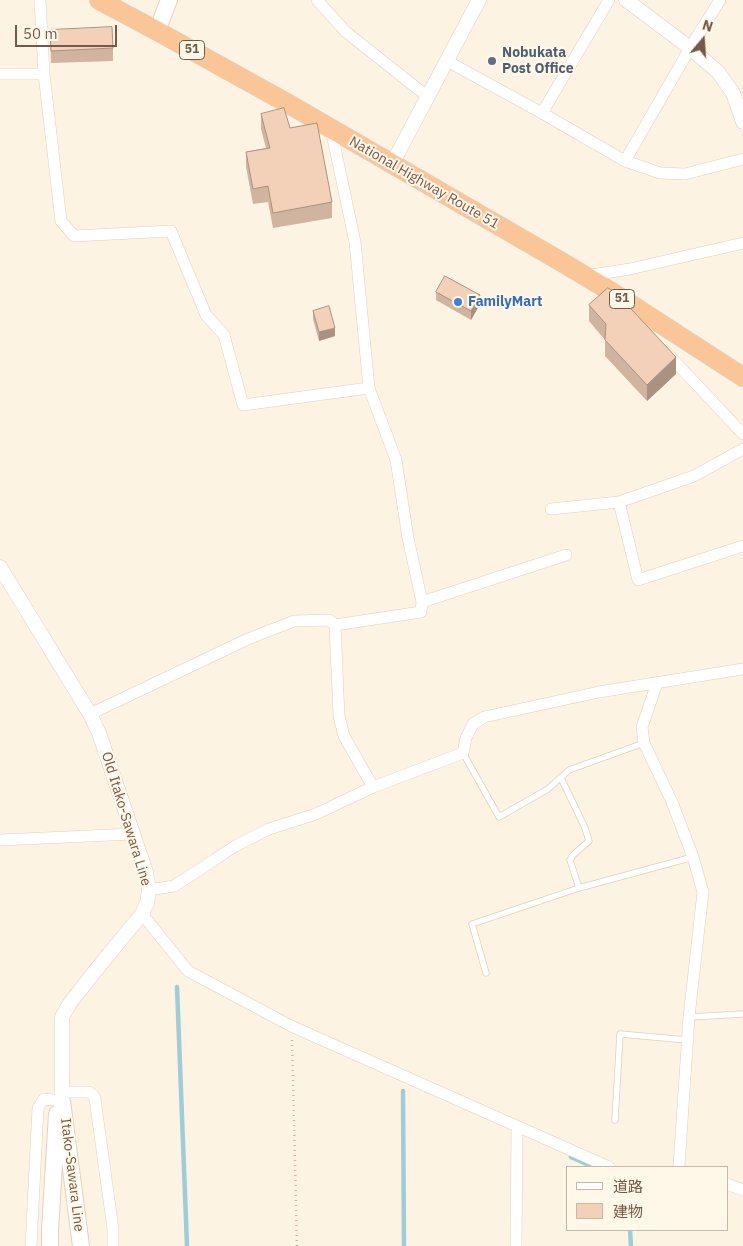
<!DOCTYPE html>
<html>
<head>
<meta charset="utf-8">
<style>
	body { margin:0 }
	#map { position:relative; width:743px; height:1246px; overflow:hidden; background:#fdf3e2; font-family:"IBM Plex Sans","Noto Sans JP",sans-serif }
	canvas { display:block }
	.legend { position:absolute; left:566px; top:1166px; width:162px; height:65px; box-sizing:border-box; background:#fff7e8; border:1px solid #c7b8a8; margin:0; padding:6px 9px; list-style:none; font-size:15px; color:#745948 }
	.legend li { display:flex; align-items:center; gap:10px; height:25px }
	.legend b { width:25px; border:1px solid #c7b8a8 }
	.north { position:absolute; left:678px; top:15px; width:50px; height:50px; -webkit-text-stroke:4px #fff7e8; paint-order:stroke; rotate:18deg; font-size:14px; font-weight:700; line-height:20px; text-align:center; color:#745948 }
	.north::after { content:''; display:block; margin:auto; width:18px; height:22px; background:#745948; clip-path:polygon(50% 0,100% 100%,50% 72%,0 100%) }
	.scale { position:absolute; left:15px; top:25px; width:102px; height:22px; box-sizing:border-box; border:2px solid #745948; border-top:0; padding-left:6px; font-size:15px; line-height:18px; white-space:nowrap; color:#745948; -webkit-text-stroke:4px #fff7e8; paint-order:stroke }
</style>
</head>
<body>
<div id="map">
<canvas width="743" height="1246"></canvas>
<ul class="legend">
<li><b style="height:6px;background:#fff"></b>道路</li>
<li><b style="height:14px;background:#f3d1b9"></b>建物</li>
</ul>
<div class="north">N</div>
<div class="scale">50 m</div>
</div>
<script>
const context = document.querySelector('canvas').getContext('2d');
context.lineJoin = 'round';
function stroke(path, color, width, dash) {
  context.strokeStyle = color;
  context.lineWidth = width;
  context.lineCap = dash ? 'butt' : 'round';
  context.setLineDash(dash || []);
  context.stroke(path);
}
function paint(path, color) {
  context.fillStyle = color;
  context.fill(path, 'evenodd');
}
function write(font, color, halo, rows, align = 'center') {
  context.font = font + ' "IBM Plex Sans",sans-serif';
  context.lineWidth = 4;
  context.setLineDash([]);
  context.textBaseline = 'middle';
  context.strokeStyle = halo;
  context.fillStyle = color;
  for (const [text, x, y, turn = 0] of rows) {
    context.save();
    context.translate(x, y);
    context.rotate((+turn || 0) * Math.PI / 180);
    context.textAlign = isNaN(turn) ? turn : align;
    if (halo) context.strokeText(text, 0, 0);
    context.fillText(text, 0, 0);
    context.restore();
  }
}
const stream = new Path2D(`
	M 177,987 L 187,1246
	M 403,1091 L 404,1246
	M 571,1157 L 593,1167
	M 630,1230 L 631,1246`);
const path = new Path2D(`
	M 292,1040 L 297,1246`);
const service = new Path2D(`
	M 463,753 L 499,817 L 548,789 L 569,770 L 644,743
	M 561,778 L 585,828 L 589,841 L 573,855 L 570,860 L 579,888
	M 486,973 L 472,924 L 579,888 L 693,857
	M 689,1017 L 743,1014
	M 615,1120 L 620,1034 L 687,1040`);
const minor = new Path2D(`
	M 40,0 L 44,74 L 61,221 L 74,236 L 171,231 L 206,315 L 224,335 L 243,405 L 369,388
	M 317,0 L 346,32 L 428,97
	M 447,61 L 542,113 L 625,161 L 660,173 L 685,174 L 743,159
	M 0,74 L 44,74
	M 542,113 L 609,0
	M 625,161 L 690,48 L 720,0
	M 585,276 L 630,269 L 743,243
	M 666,352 L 743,434
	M 619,502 L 638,580 L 743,546
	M 551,509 L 619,502 L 694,476 L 743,449
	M 422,602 L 566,555
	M 335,625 L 339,716 L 344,736 L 373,787
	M 657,683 L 642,727 L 644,743 L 672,802 L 693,857 L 703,892 L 689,1017 L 679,1166
	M 90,714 L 248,639 L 294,621 L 329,620 L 335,625 L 421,612 L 422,602 L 408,538 L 396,460 L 369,388 L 355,242 L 331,129
	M 0,840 L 133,834
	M 149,890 L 174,886 L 202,868 L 235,846 L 269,829 L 316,814 L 373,787 L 463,753 L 466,738 L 473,724 L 484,717 L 599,692 L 743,669
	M 142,914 L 188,971 L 291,1026 L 609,1167
	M 62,1092 L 89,1092 L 93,1095 L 95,1099 L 113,1229 L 113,1246
	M 727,1184 L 743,1190
	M 31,1246 L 38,1108 L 44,1099 L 62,1101
	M 516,1246 L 517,1127`);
const tertiary = new Path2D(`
	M 626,0 L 690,48 L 718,72 L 733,93 L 743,122
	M 392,164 L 479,0
	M 0,567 L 90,714 L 99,733 L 146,872 L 149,890 L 147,903 L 142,914 L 100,965 L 70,1003 L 62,1017 L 62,1101`);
const secondary = new Path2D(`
	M 157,31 L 169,0
	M 62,1101 L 81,1246
	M 50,1246 L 50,1230 L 57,1114`);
const trunk = new Path2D(`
	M 99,0 L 157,31 L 287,103 L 560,261 L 610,291 L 743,377`);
const wall = new Path2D(`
	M 50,30 L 113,48 L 113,61 L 51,63 Z
	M 261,114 L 290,128 L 332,202 L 332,218 L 273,228 L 268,202 L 253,204 L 246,167 L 246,152 L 266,148 L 261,129 Z
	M 436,292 L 480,304 L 471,320 L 436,300 Z
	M 620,297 L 676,374 L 647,401 L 605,356 L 605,340 L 589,321 L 589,305 Z
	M 313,311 L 335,336 L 319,341 L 313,319 Z`);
const shadedWall = new Path2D(`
	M 480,295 L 480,304 L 471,320 L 471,311 Z
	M 335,328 L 335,336 L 319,341 L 319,332 Z
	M 676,357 L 676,374 L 647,401 L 647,385 Z`);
const building = new Path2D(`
	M 112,27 L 113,48 L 51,51 L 50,30 Z
	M 284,108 L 290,128 L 317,123 L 332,202 L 273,213 L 268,186 L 253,189 L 246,152 L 270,148 L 261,114 Z
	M 445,276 L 480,295 L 471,311 L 436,292 Z
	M 608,288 L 618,294 L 620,297 L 676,357 L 647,385 L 605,340 L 606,324 L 589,305 Z
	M 329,306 L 335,328 L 319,332 L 313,311 Z`);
const markers = [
	[492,61,5,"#5c6f8a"],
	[458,302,5,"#3f7fe0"]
];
const shields = [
	[192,50,25],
	[622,299,25]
];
const shieldNames = [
	["51",192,50],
	["51",622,299]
];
const serviceNames = [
	["Nobukata",502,53],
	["Post Office",502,69]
];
const streetNames = [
	["National Highway Route 51",424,183,30],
	["Old Itako-Sawara Line",126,819,73],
	["Itako-Sawara Line",72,1175,83]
];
const shopNames = [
	["FamilyMart",468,302]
];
stroke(stream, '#9ccdd8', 4.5);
stroke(service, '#e1cfbd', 7);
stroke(minor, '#e1cfbd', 12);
stroke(tertiary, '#e1cfbd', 15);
stroke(secondary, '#e6d0bb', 18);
stroke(trunk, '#dbd4cf', 20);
stroke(path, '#d7b59c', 2.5, [1, 4]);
stroke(service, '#fff', 5.5);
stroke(minor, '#fff', 11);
stroke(tertiary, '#fff', 14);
stroke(secondary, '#fff', 16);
stroke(trunk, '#fac698', 19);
paint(wall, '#d1b49f');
paint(shadedWall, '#aa9282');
paint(building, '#f3d1b9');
stroke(building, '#aa9282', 1);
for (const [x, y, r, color] of markers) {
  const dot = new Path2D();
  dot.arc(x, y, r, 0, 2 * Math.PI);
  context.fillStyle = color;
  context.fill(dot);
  stroke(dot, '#fff7e8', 2);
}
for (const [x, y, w] of shields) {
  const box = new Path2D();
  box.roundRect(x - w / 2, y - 9.5, w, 19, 4);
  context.fillStyle = '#fff7e8';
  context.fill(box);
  stroke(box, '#745948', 1);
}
write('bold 12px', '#745948', null, shieldNames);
write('bold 14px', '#4e5e75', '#fff7e8', serviceNames, 'left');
write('14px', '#745948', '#fff7e8', streetNames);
write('bold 14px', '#366cbe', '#fff7e8', shopNames, 'left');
</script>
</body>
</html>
